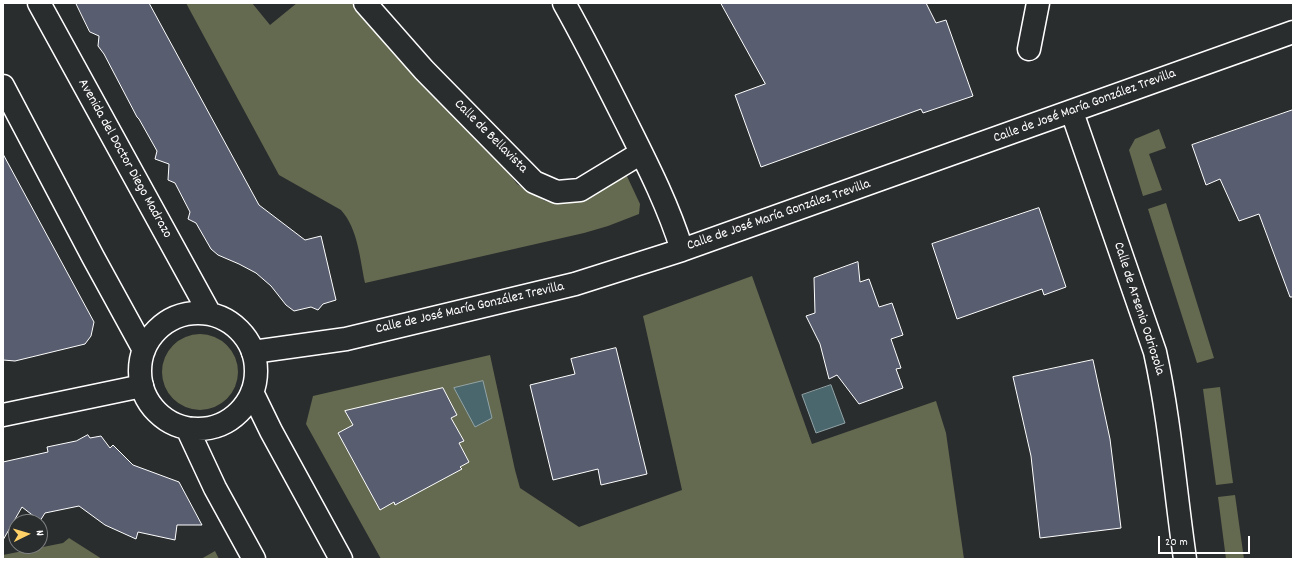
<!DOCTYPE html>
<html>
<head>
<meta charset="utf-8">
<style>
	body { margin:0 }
	#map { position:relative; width:1296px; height:562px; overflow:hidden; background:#2a2d2e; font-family:Dekko,sans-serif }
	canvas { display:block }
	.frame { position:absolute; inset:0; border:4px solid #fff; pointer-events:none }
	.north { position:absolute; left:8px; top:514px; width:40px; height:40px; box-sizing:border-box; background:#2a2d2e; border:1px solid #7f8182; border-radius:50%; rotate:85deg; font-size:11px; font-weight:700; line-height:16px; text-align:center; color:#fff }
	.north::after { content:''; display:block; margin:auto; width:14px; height:18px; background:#ffd166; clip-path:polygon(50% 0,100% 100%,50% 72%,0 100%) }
	.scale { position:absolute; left:1158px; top:536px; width:92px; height:18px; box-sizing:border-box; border:2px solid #fff; border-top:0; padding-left:5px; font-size:12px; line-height:14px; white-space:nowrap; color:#fff; -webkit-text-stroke:3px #2a2d2e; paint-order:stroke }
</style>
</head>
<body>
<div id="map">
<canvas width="1296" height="562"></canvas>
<div class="frame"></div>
<div class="north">N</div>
<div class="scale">20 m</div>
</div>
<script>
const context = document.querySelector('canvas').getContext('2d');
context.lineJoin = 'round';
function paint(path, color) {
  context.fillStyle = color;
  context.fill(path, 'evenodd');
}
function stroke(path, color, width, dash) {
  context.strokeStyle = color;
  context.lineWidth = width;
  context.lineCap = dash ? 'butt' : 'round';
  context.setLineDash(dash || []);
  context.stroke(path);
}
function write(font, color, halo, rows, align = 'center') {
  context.font = font + ' Dekko,sans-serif';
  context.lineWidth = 3;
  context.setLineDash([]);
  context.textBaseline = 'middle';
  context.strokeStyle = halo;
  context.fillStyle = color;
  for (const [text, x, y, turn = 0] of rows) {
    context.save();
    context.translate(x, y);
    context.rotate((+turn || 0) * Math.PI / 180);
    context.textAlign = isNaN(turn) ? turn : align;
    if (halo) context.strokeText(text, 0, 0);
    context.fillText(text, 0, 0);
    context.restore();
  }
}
const green = new Path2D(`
	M 186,3 L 252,3 L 270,25 L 297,3 L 355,3 L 497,158 L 517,184 L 545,201 L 554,202 L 625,172 L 640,204 L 639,214 L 608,226 L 584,233 L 365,283 C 360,259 358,229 341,210 L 279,175 Z
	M 1159,129 L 1166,148 L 1149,154 L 1162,190 L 1143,196 L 1129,150 L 1135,139 Z
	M 1166,203 L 1214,358 L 1197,363 L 1148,209 Z
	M 752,276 L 812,444 L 936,401 L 946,433 L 964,559 L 381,559 L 306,424 L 313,396 L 490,355 L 515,470 L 520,488 L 579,527 L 682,490 L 643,316 Z
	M162 372a38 38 0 1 1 76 0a38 38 0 1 1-76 0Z
	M 1220,387 L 1233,483 L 1216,485 L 1203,389 Z
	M 1235,495 L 1244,559 L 1226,559 L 1218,497 Z
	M 69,538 L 102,559 L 3,559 L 3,555 L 63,543 Z
	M 215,551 L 219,559 L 201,559 Z`);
const water = new Path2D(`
	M 483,381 L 492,418 L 475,427 L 454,388 Z
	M 831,385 L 845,423 L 816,433 L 802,395 Z`);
const building = new Path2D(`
	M 76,3 L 149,3 L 259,205 L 305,240 L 321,236 L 336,300 L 323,304 L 318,310 L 311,307 L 294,311 L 286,305 L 271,286 L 256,273 L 239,264 L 218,255 L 211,249 L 196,223 L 188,219 L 190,212 L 175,183 L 168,180 L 169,164 L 155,159 L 157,151 L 139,119 L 137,117 L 104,54 L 98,46 L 99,36 L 90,32 Z
	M 721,3 L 926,3 L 936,23 L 946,20 L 973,96 L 923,113 L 921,109 L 761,167 L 735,95 L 765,84 Z
	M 1293,110 L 1293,297 L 1290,297 L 1259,214 L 1239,221 L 1220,179 L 1206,185 L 1192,145 Z
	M 3,154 L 94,322 L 91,336 L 85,344 L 15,361 L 3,360 Z
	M 1039,208 L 1066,287 L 1044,295 L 1042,289 L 957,319 L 932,244 Z
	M 858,262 L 860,282 L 869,279 L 879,307 L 892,303 L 903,335 L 891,339 L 901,368 L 896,369 L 903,388 L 859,404 L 837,375 L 829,379 L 820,344 L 806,316 L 815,313 L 814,278 Z
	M 616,348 L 647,474 L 601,485 L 598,469 L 553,480 L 530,385 L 575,374 L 571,359 Z
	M 1093,360 L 1110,439 L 1121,528 L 1040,538 L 1031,456 L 1013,377 Z
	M 443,388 L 457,415 L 451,418 L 464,441 L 459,443 L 469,462 L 460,467 L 462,469 L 395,505 L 394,502 L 380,510 L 338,433 L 353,425 L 345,411 Z
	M 88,435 L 90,438 L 101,436 L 110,448 L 113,445 L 133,465 L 179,482 L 202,525 L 177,525 L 175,540 L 138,532 L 136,539 L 105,525 L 79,506 L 45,513 L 40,521 L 22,507 L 3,540 L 3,462 L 48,452 L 47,447 L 76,441 Z`);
const street = new Path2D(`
	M 365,3 L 424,70 L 534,182 L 557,192 L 580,190 L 641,153
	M 564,3 C 586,42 606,82 626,122 C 647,164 668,205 682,250
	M 1029,49 L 1038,3
	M 1072,112 L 1155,352 C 1170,420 1175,490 1185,559
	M 253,352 L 346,339 L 575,284 L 682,250 L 1293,32
	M 3,415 L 142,386`);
const secondary = new Path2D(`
	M 39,3 L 210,314
	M 3,86 L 93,257 L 144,350
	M140 371a58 58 0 1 1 116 0a58 58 0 1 1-116 0Z
	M 252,392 L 271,431 L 341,559
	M 187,428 L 215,488 L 254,559`);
const streetNames = [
	["Calle de José María González Trevilla",1085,107,-20],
	["Calle de Bellavista",490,137,45],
	["Avenida del Doctor Diego Madrazo",124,159,61],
	["Calle de José María González Trevilla",779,216,-19],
	["Calle de José María González Trevilla",470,309,-13],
	["Calle de Arsenio Odriozola",1138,309,72]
];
paint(green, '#646a50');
paint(water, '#4a676d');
stroke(water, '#92a4a7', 1);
paint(building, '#585e70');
stroke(building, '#fff', 1);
stroke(street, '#fff', 25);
stroke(secondary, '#fff', 25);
stroke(street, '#2a2d2e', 22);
stroke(secondary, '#2a2d2e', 22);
write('14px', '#fff', '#2a2d2e', streetNames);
</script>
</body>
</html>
